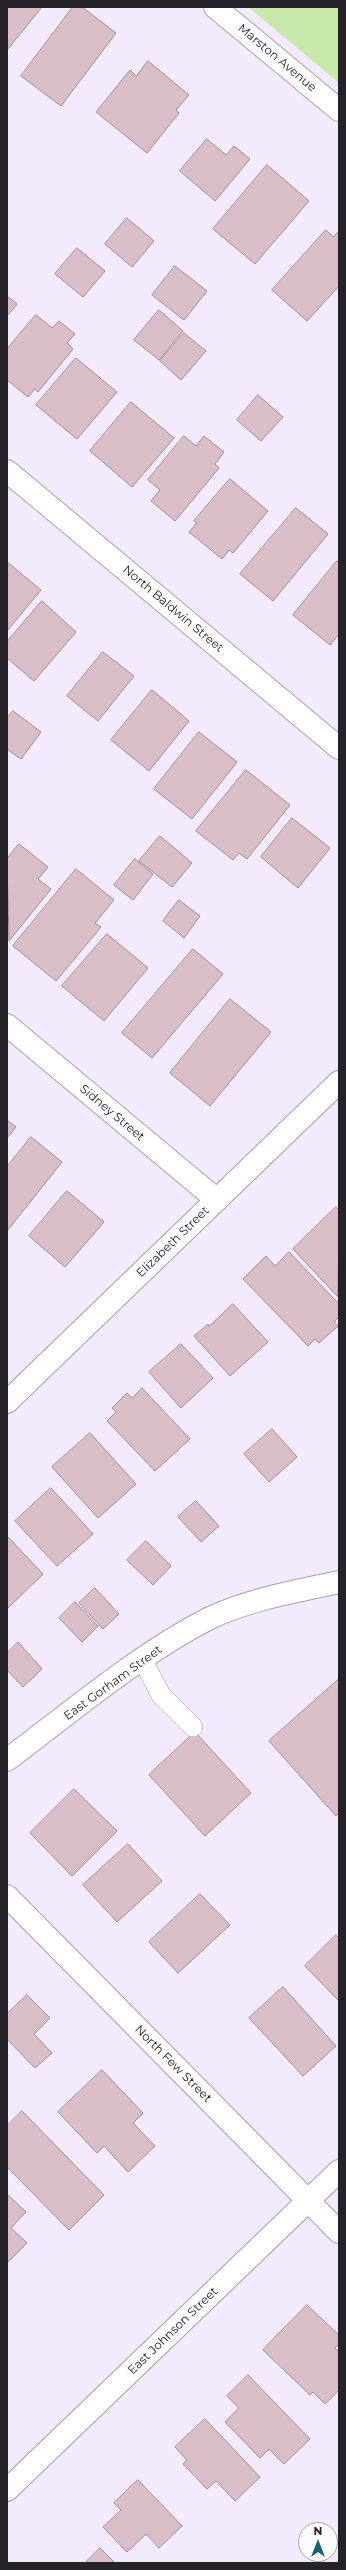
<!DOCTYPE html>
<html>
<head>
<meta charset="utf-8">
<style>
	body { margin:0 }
	#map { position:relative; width:346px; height:2570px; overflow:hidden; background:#f3ebfd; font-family:Montserrat,sans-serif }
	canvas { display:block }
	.frame { position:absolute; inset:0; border:8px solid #26222a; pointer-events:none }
	.north { position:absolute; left:298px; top:2522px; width:40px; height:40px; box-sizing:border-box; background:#fcfcfc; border:1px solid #a6a5a8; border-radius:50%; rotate:0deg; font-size:11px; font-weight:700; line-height:16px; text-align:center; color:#26222a }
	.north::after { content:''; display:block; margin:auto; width:14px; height:18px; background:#18616f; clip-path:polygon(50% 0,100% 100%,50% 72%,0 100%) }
</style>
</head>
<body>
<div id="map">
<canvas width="346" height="2570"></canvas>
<div class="frame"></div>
<div class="north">N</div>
</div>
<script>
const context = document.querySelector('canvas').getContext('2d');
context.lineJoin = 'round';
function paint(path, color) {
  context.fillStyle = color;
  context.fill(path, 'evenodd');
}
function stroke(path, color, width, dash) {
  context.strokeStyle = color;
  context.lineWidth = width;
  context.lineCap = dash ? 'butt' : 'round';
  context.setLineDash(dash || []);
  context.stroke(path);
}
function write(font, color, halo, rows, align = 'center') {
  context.font = font + ' Montserrat,sans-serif';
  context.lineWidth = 4;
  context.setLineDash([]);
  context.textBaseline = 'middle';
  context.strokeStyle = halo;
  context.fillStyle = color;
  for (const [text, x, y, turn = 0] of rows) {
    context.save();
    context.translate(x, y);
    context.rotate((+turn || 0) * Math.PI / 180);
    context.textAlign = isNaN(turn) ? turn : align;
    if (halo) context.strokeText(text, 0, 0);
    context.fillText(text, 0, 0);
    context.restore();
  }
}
const green = new Path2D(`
	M 248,7 L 339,7 L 339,83 Z`);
const building = new Path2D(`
	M 7,7 L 42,7 L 7,50 Z
	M 73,7 L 82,7 L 116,33 L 61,106 L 21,76 Z
	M 148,61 L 189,95 L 176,110 L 179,113 L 147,153 L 96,112 L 130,70 L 136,76 Z
	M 207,139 L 226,155 L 234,146 L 250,159 L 215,201 L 180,171 Z
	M 267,165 L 309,201 L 255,264 L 213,229 Z
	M 127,218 L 154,241 L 132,267 L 105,244 Z
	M 326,230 L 333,237 L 339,231 L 339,286 L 307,321 L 272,290 Z
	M 77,248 L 105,271 L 83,297 L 55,274 Z
	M 175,266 L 207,291 L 184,320 L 152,295 Z
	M 7,296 L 17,304 L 7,316 Z
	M 159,310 L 183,331 L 159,360 L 134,340 Z
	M 36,315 L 52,328 L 59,321 L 75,334 L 67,343 L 73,349 L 38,392 L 35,389 L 28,397 L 7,380 L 7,349 Z
	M 184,333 L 206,351 L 181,380 L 160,361 Z
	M 76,358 L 117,392 L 77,439 L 36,405 Z
	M 258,395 L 283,417 L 261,441 L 237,420 Z
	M 131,402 L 174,438 L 132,487 L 90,451 Z
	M 184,436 L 196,446 L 204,436 L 224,452 L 215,464 L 219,468 L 175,521 L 151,501 L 160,490 L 148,480 Z
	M 230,479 L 268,511 L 233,553 L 229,550 L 222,559 L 189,532 L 197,523 L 194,521 Z
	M 296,508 L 328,534 L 273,601 L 240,574 Z
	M 337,561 L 339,563 L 339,634 L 330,645 L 293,615 Z
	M 7,562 L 41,590 L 7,631 Z
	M 42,601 L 76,632 L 34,681 L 7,658 L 7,642 Z
	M 103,652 L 134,676 L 98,721 L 67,696 Z
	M 152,690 L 189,721 L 149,771 L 111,740 Z
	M 13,711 L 41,732 L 21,759 L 7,749 L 7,718 Z
	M 199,732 L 237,762 L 192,819 L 154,789 Z
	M 246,770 L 290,805 L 247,859 L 239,853 L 233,860 L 196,831 Z
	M 292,818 L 330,848 L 298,888 L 261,857 Z
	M 160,836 L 192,863 L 172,887 L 139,861 Z
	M 19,844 L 48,867 L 38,879 L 51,889 L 9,941 L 7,859 Z
	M 135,859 L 153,874 L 133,900 L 114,885 Z
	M 76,869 L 114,900 L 95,923 L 101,927 L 56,981 L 13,946 Z
	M 179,900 L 200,916 L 184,938 L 163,921 Z
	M 107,934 L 148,968 L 104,1021 L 62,986 Z
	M 193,949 L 223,974 L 152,1058 L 122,1033 Z
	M 230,999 L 271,1032 L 210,1106 L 170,1073 Z
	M 7,1120 L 16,1127 L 7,1138 Z
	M 31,1137 L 62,1162 L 7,1231 L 7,1167 Z
	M 67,1191 L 104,1222 L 65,1267 L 29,1236 Z
	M 336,1207 L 339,1210 L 338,1297 L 293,1249 Z
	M 289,1252 L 339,1304 L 339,1317 L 334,1322 L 338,1326 L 319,1343 L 315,1339 L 308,1346 L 243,1279 L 266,1256 L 275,1266 Z
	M 233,1304 L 268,1342 L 230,1376 L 194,1336 L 208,1324 L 209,1326 Z
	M 181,1344 L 213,1378 L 181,1408 L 149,1372 Z
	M 142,1388 L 190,1439 L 155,1471 L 107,1421 L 116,1412 L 112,1408 L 127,1393 L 132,1398 Z
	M 272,1429 L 297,1457 L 269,1482 L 244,1454 Z
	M 90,1433 L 136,1484 L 98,1518 L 52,1467 Z
	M 51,1488 L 93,1534 L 57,1566 L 15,1521 Z
	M 196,1501 L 219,1526 L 201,1542 L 178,1517 Z
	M 7,1536 L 43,1574 L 7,1609 Z
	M 146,1541 L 171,1566 L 153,1585 L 127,1560 Z
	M 95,1588 L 119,1614 L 103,1629 L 79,1603 Z
	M 75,1602 L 98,1626 L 82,1642 L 59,1618 Z
	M 18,1642 L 42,1669 L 23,1687 L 7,1670 L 7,1653 Z
	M 339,1679 L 339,1813 L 336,1816 L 269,1741 Z
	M 195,1732 L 251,1793 L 205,1836 L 149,1775 Z
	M 74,1789 L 117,1831 L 72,1876 L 30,1833 Z
	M 128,1844 L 162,1881 L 117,1922 L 83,1885 Z
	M 200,1894 L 230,1925 L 178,1973 L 149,1942 Z
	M 336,1935 L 339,1938 L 339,2001 L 305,1966 Z
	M 283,1987 L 336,2046 L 303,2076 L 249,2018 Z
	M 27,1995 L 50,2018 L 34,2034 L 52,2053 L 35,2068 L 7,2039 L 7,2014 Z
	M 102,2070 L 143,2113 L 133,2123 L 155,2146 L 128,2172 L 104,2146 L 97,2153 L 58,2112 Z
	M 22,2111 L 104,2195 L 69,2230 L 7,2167 L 7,2126 Z
	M 7,2194 L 26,2212 L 11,2228 L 27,2243 L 7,2263 Z
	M 307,2305 L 339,2335 L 339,2344 L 335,2348 L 339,2352 L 339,2390 L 325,2404 L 313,2392 L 310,2395 L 263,2350 Z
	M 248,2375 L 310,2439 L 284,2464 L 269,2449 L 260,2458 L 225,2422 L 239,2408 L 227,2396 Z
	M 205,2419 L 260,2477 L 235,2501 L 216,2481 L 207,2489 L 183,2464 L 187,2460 L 175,2447 Z
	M 138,2480 L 182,2526 L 159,2548 L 146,2534 L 127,2552 L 103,2527 L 121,2510 L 114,2503 Z
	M 100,2548 L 115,2563 L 85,2563 Z`);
const service = new Path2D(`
	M 142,1659 L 161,1695 L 193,1727`);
const minor = new Path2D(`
	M 215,7 L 339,110
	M 7,1025 L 217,1200
	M 7,1402 L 339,1082
	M 7,1896 L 339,2232`);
const tertiary = new Path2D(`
	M 7,471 L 339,748`);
const secondary = new Path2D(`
	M 7,1760 C 70,1713 138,1655 208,1619 C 246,1600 297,1591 339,1582
	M 7,2490 L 339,2171`);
const streetNames = [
	["Marston Avenue",277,58,40],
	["North Baldwin Street",173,609,40],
	["Sidney Street",112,1113,40],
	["Elizabeth Street",173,1242,-44],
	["East Gorham Street",113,1683,-36],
	["North Few Street",173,2064,45],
	["East Johnson Street",173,2331,-44]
];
paint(green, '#c8e8ab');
paint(building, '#d9bec8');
stroke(building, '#a38a94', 1);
stroke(service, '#a89eb3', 20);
stroke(minor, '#a89eb3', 24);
stroke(tertiary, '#a89eb3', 24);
stroke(secondary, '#a89eb3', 24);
stroke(service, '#fff', 19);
stroke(minor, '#fff', 22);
stroke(tertiary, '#fff', 22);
stroke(secondary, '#fff', 22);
write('12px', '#26222a', '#fcfcfc', streetNames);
</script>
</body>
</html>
